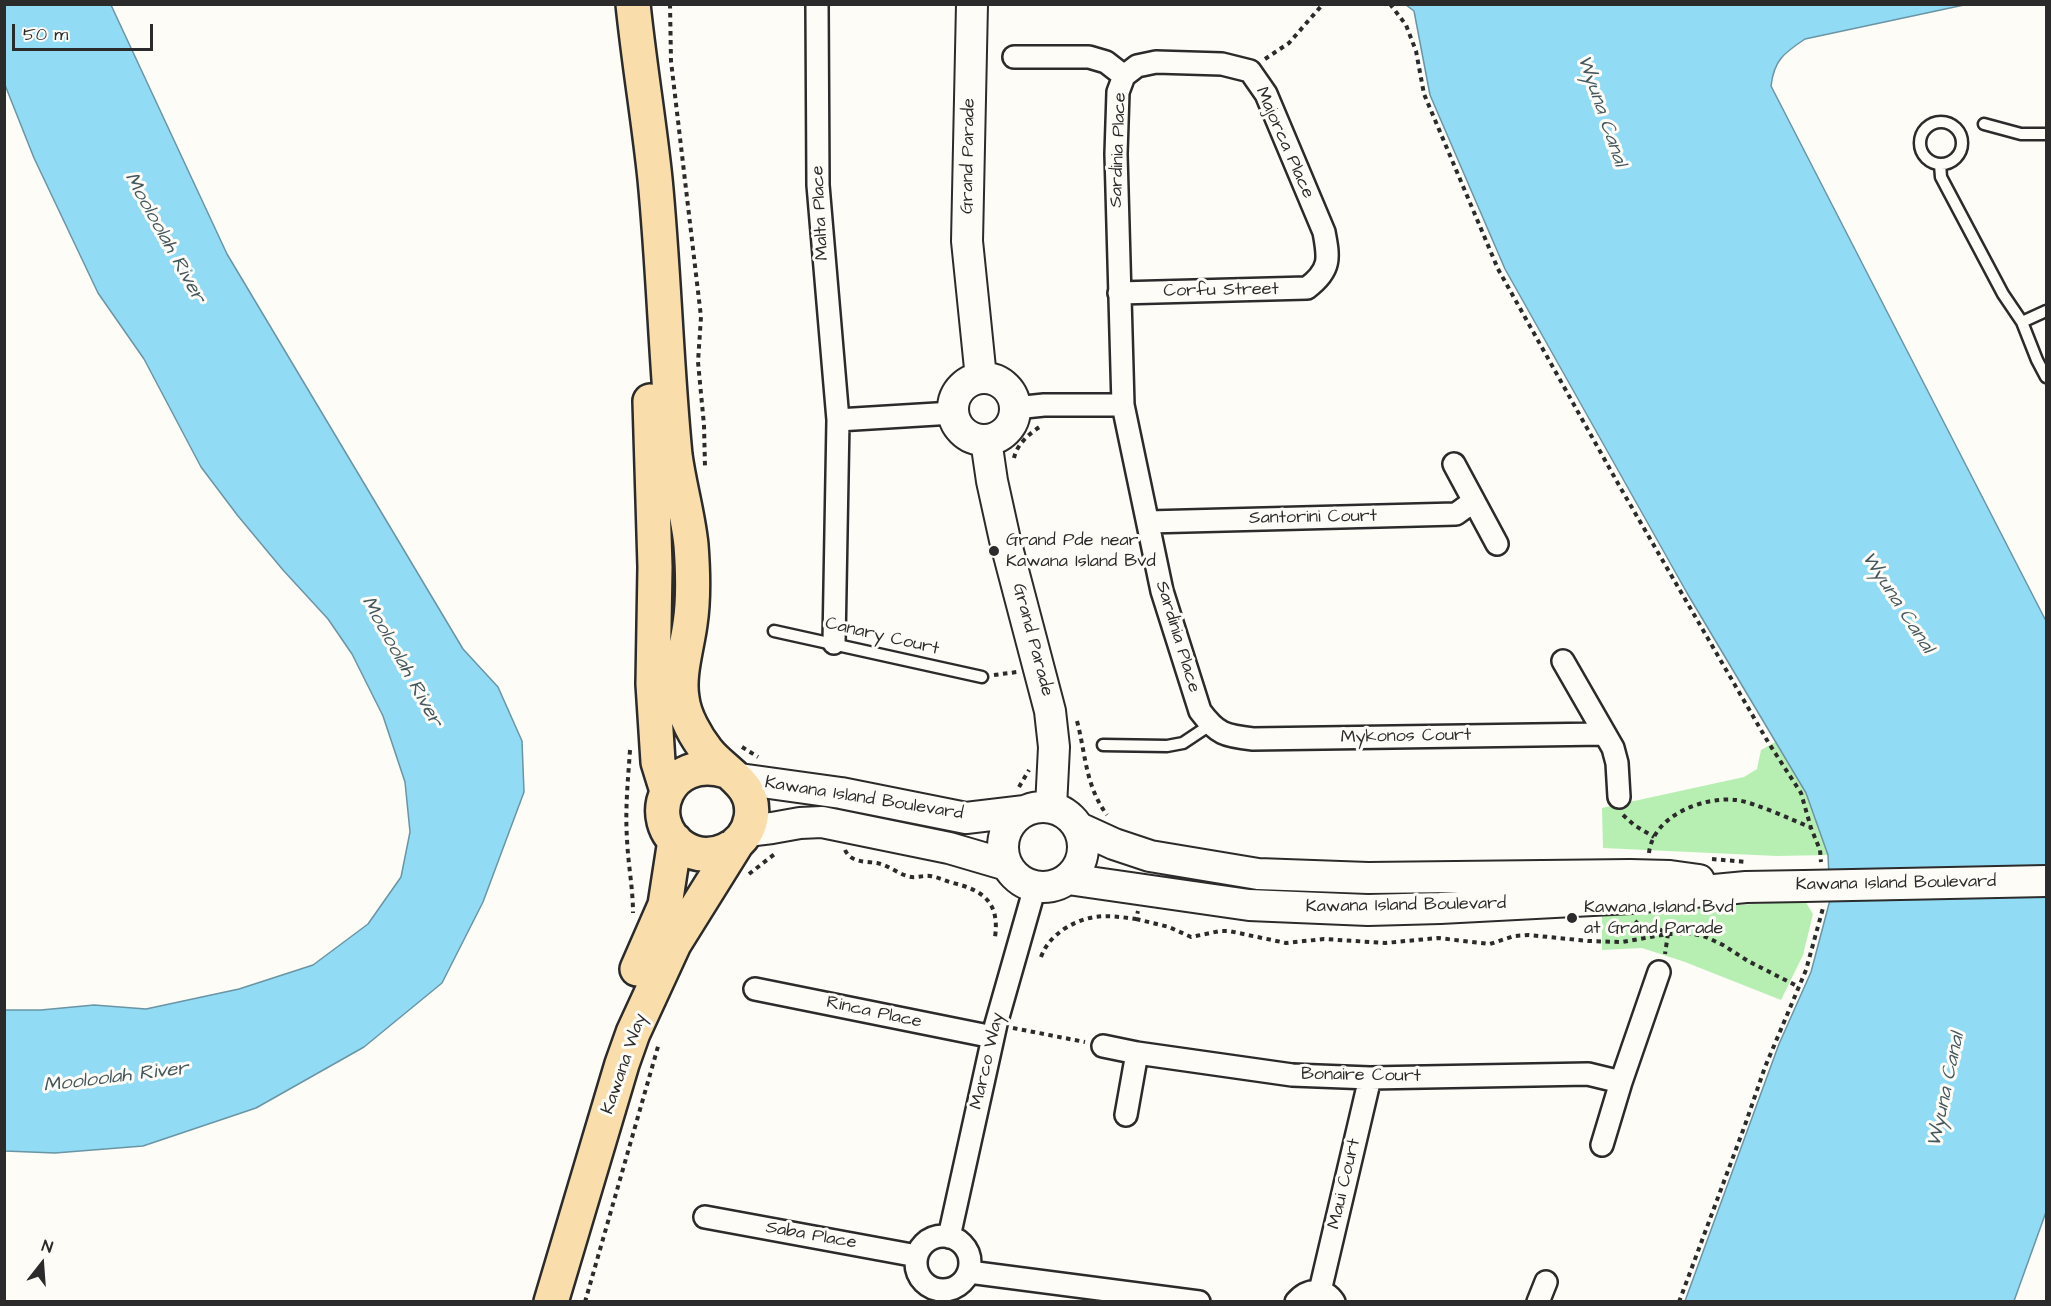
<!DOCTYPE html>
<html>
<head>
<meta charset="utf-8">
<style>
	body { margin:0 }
	#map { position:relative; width:2051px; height:1306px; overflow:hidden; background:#fdfcf7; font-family:"Architects Daughter",sans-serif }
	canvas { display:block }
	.frame { position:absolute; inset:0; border:6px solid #2b2b2b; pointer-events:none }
	.north { position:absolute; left:12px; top:1234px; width:60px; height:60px; -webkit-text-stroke:4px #fdfcf7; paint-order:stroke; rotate:17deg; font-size:16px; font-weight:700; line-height:24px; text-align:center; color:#2b2b2b }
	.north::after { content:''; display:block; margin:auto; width:21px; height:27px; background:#2b2b2b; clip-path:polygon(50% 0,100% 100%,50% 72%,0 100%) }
	.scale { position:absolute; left:12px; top:24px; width:141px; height:27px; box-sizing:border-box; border:3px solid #2b2b2b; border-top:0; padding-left:8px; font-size:18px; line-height:21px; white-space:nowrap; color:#2b2b2b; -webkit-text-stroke:4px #fdfcf7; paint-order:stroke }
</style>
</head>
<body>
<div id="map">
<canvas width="2051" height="1306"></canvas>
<div class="frame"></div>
<div class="north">N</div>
<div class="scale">50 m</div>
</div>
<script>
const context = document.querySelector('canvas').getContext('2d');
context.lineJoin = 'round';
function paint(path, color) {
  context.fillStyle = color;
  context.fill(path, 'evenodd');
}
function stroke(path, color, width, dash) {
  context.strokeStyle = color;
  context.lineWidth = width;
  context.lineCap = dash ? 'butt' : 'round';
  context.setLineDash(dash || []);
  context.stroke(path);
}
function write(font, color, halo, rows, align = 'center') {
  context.font = font + ' "Architects Daughter",sans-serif';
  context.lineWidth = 6;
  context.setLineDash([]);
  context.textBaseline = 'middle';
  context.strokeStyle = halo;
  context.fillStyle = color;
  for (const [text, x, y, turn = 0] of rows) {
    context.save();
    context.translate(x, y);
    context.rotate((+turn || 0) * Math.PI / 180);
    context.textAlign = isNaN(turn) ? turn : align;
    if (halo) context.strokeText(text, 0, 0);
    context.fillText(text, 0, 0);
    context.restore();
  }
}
const green = new Path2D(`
	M 1775,742 L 1806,794 L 1828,855 L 1777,856 L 1603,848 L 1602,808 L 1744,777 L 1757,769 L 1761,750 Z
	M 1805,901 L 1813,914 L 1803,955 L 1781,1000 L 1685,962 L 1642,948 L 1602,950 L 1602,913 Z`);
const water = new Path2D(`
	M 5,4 L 111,5 L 227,254 L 463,649 L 498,687 L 522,741 L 524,792 L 483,902 L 442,983 L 364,1047 L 256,1108 L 143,1146 L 55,1153 L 5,1151 L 5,1010 L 41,1010 L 94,1005 L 146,1009 L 239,989 L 313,965 L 368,924 L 401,877 L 410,832 L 405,782 L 383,716 L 352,654 L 328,619 L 283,570 L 238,516 L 201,467 L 144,359 L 98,293 L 34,158 L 5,85 Z
	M 1406,5 L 1964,5 L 1805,39 C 1784,53 1774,60 1771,86 L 2046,621 L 2046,1212 L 2014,1301 L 1685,1301 L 1779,1044 L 1811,972 L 1830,900 L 1828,855 L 1806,793 L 1687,593 L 1505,269 L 1430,95 L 1414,11 Z`);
const path = new Path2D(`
	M 670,4 L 671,61 L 701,317 L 698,362 L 704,425 L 705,467
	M 1390,4 L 1406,25 L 1416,51 L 1424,94 L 1498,269 L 1620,487 L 1768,742 L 1801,793 L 1811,828 L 1820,850 L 1821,862
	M 1265,59 L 1289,43 L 1323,4
	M 1014,458 C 1017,444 1030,433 1041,426
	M 994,675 L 1017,672
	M 1077,721 C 1086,755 1085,785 1107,815
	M 742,747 L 758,757
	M 630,750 C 628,780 625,809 627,839 C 628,864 633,888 633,913
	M 1019,787 L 1029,770
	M 1623,815 L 1634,825 L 1654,837
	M 845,850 C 851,863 865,861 877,863 C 888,865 897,873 907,876 C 915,879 922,875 930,876 C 938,877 945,881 953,883 C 983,890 1000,903 995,937
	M 1649,853 C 1653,816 1703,796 1736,800 C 1754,802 1792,820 1810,827
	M 1712,859 L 1747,862
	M 749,874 L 776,853
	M 1136,919 L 1169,927 L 1191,937 L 1220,931 L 1229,931 L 1286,943 L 1324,939 L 1385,943 L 1438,938 L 1490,944 L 1514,936 L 1529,935 L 1588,941 L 1622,942 L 1668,934 L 1665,954
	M 1635,921 L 1638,924 L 1661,930 L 1668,934 L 1694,934 L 1706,937 L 1723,945 L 1748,961 L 1799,987
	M 1041,957 C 1046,944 1053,937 1064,929 C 1090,913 1107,915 1136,919 L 1138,911
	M 1013,1028 L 1085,1042
	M 585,1302 L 659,1043
	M 1679,1302 L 1745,1125 L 1765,1067 L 1806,970 L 1823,908`);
const lane = new Path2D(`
	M1920 143a21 21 0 1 1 42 0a21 21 0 1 1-42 0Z
	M 1984,124 L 2021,134 L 2046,134
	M 1940,164 L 1941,177 L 2003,294 L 2022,322 L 2037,360 L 2046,377
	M 2022,322 L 2046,311
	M 774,631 L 982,677
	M 1103,745 L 1167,746 L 1183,743 L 1210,725`);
const street = new Path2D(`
	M 817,4 L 818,185 L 838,420 L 834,643
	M 1014,57 L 1089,57 L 1106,62 L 1124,76
	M 1119,293 L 1307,288 C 1331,270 1329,258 1324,232 L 1266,94 L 1250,71 L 1222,64 L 1156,62 L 1137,66 L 1124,76
	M 1123,405 L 1162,591 L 1200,711 C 1217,734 1225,736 1253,739 L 1604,734
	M 1015,408 L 1044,405 L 1123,405 L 1116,154 L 1118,92 L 1124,76
	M 838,420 L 953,413
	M 1454,464 L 1497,544
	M 1148,522 L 1456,514 L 1474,501
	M 1563,661 L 1613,748 L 1617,763 L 1619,797
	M 755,989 L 993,1037
	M 1103,1046 L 1137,1053 L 1292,1075 L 1370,1078 L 1588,1074 L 1621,1082
	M 1126,1115 L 1137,1053
	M 1602,1145 L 1621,1082 L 1659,972
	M 705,1217 L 917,1256
	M916 1263a27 27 0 1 1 54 0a27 27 0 1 1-54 0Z
	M 949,1237 L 996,1024 L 1035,887
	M 969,1272 L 1199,1302
	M 1320,1291 L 1370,1078
	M 1296,1302 C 1307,1289 1324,1287 1334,1302
	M 1538,1302 L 1546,1282`);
const secondary = new Path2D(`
	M 972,4 L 967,241 L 981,378
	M953 409a31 31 0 1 1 62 0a31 31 0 1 1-62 0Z
	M 986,440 L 992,481 L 1005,540 L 1050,711 L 1054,747 L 1051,807
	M 740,779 L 841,793 L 966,818 L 1025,811
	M1003 847a40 40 0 1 1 80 0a40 40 0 1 1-80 0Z
	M 1079,828 L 1114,844 L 1150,856 L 1258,874 L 1368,878 L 1630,875 L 1670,876 L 1699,880
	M 747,831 L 772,828 L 800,823 L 822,822 L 949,848 L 1007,865
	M 1068,879 L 1249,905 L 1368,910 L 1440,908 L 1631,898 L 1746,887 L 1804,886`);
const primary = new Path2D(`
	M 633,4 C 639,63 649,121 655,179 C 664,271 666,363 675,455 C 679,485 688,515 691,545 C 693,571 694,598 690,624 C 687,647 678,675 682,698 C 684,716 696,737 707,751 C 724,773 757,784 751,818 C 746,848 710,864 684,848 C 640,820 669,753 726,771
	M 650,401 L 655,567 L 653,684 L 658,762 L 667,791
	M 637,969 L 665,905 L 675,840
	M 551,1302 L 622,1064 L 633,1033 L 674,944 L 737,843`);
const secondaryBridge = new Path2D(`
	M 1804,886 L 2046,881`);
const markers = [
	[994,551,6,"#2b2b2b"],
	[1572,918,6,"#2b2b2b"]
];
const streetNames = [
	["Majorca Place",1284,143,66],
	["Sardinia Place",1119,150,-88],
	["Grand Parade",969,156,-89],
	["Malta Place",821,213,-93],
	["Corfu Street",1221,291,-1],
	["Santorini Court",1313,518,-1],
	["Canary Court",882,637,13],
	["Sardinia Place",1177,637,73],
	["Grand Parade",1032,640,75],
	["Mykonos Court",1406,737,-1],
	["Kawana Island Boulevard",864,799,9],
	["Kawana Island Boulevard",1896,884,-1],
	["Kawana Island Boulevard",1406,906,-1],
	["Rinca Place",874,1013,12],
	["Marco Way",988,1061,-77],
	["Kawana Way",625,1064,-71],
	["Bonaire Court",1361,1076,1],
	["Maui Court",1345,1184,-77],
	["Saba Place",811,1236,10]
];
const poiNames = [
	["Grand Pde near",1006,541],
	["Kawana Island Bvd",1006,562],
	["Kawana Island Bvd",1584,908],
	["at Grand Parade",1584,929]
];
const waterNames = [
	["Wyuna Canal",1601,111,71],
	["Mooloolah River",164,238,61],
	["Wyuna Canal",1897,603,57],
	["Mooloolah River",401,662,61],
	["Mooloolah River",116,1078,-7],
	["Wyuna Canal",1947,1090,-78]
];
paint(green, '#b7efb2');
paint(water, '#92dbf4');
stroke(water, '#6995a4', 1.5);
stroke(lane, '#2b2b2b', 15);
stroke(street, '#2b2b2b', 26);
stroke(secondary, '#2b2b2b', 34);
stroke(primary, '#2b2b2b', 38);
stroke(path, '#2b2b2b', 4, [4.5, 4.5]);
stroke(lane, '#fdfcf7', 10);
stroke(street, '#fdfcf7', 21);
stroke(secondary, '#fdfcf7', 30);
stroke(primary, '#f9deab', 33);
stroke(secondaryBridge, '#2b2b2b', 34, []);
stroke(secondaryBridge, '#fdfcf7', 30);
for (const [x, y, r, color] of markers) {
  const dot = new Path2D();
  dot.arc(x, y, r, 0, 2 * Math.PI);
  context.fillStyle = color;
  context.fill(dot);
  stroke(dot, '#fdfcf7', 2);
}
write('18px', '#2b2b2b', '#fdfcf7', streetNames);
write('18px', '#2b2b2b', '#fdfcf7', poiNames, 'left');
write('italic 20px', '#45575d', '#fdfcf7', waterNames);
</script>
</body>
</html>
